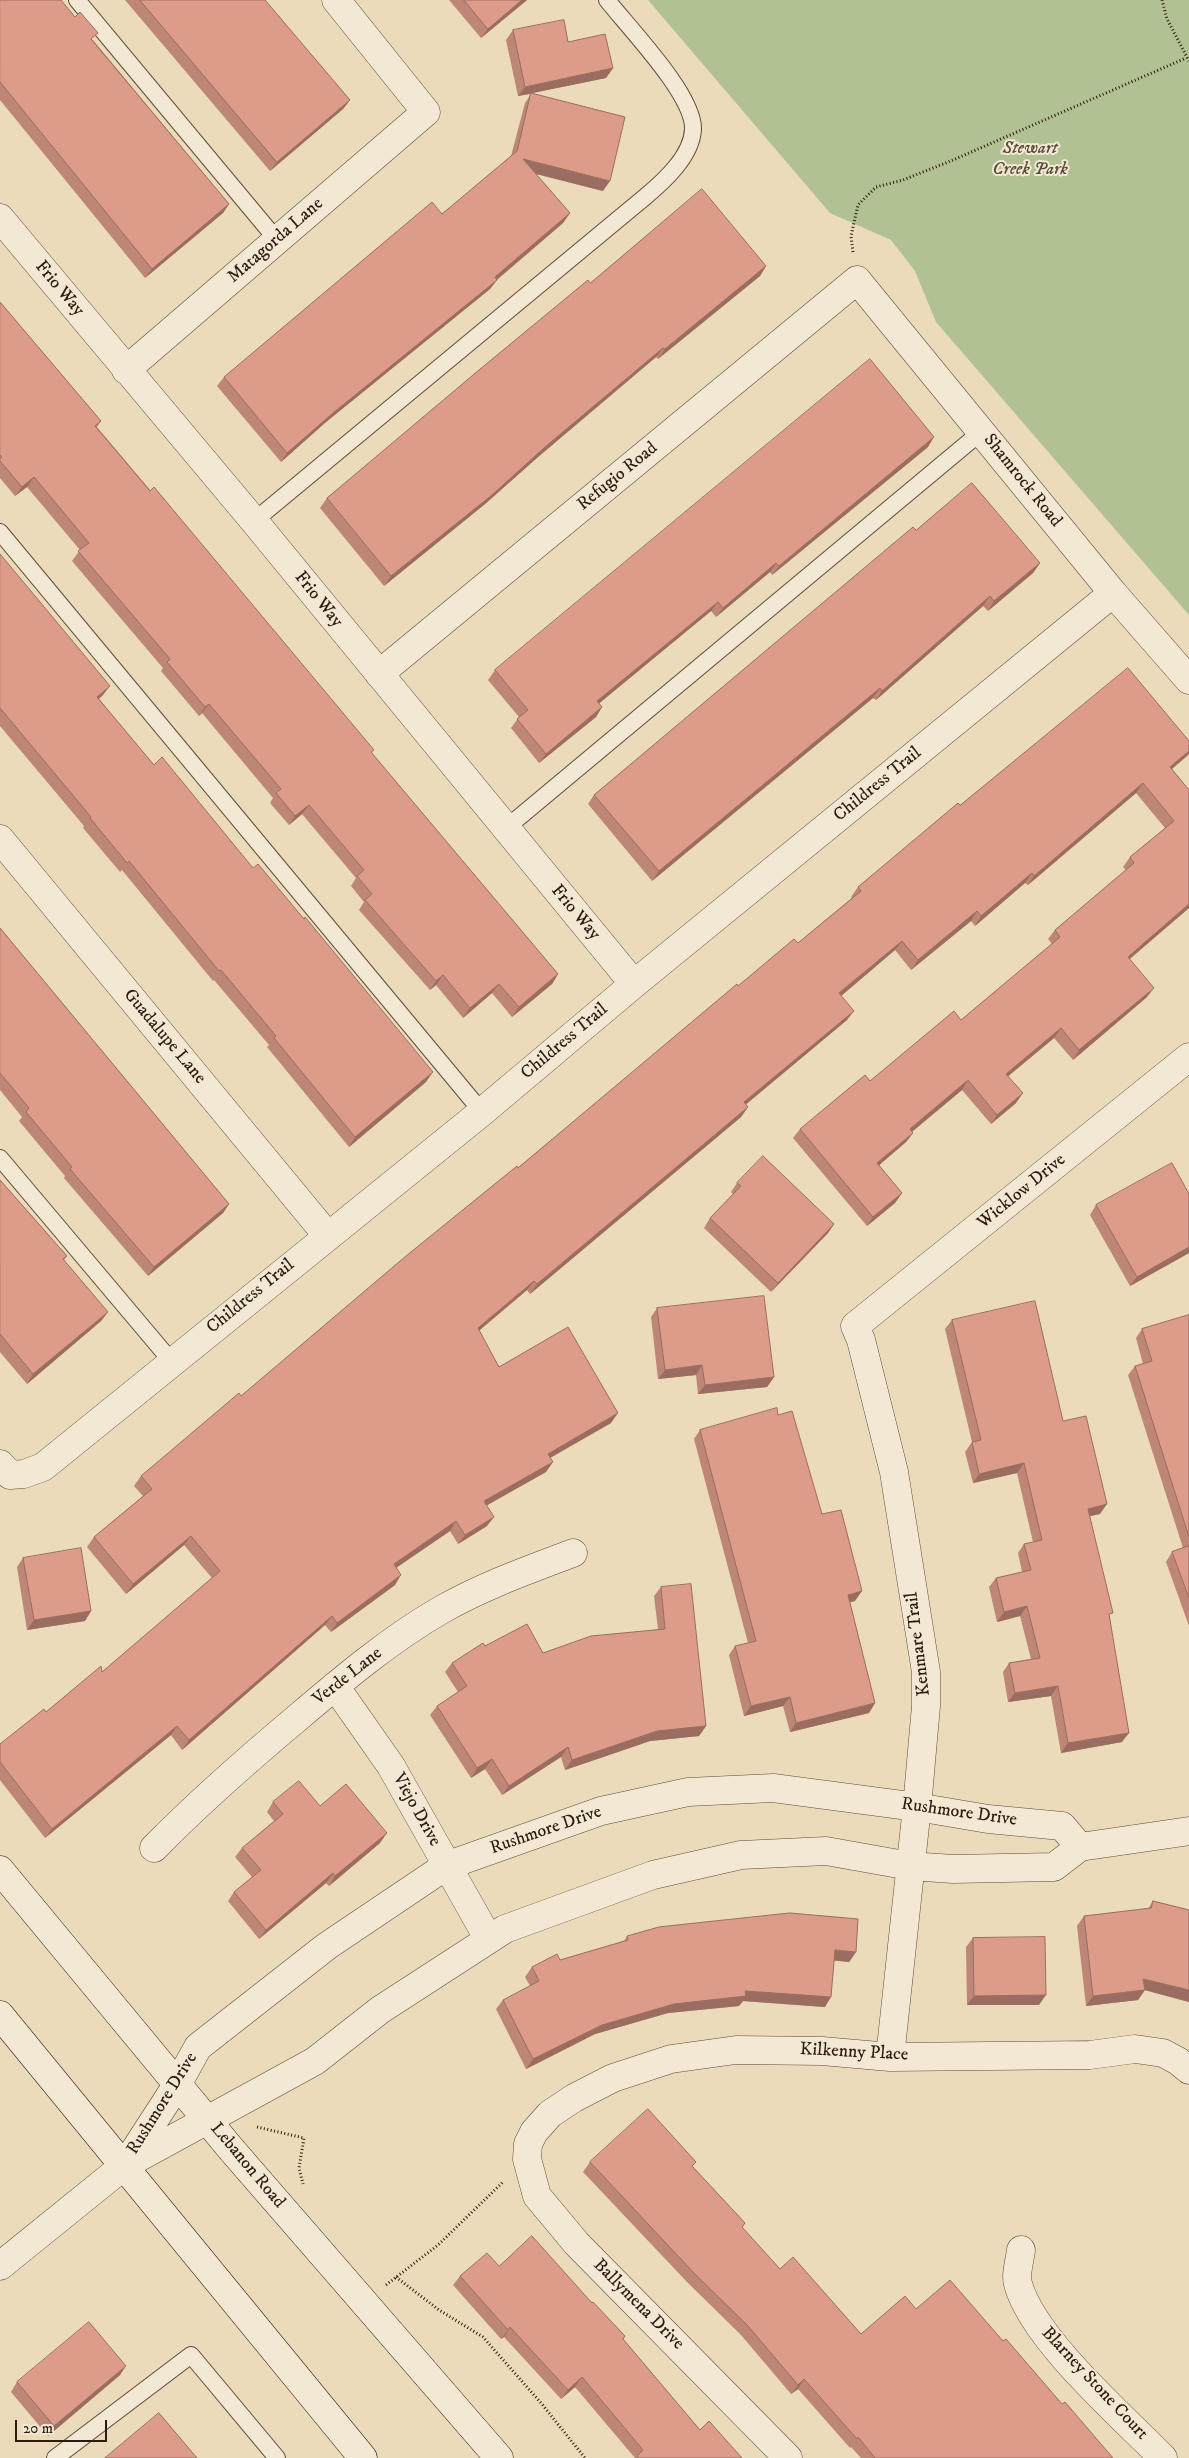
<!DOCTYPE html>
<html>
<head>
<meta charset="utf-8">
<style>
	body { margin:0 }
	#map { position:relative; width:1189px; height:2458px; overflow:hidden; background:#ebdbbb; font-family:"IM FELL DW Pica",serif }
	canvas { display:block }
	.scale { position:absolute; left:15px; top:2420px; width:92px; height:22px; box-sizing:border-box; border:2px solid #2f1b0d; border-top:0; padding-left:6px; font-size:15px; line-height:18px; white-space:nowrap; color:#2f1b0d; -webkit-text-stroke:4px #f2e8d3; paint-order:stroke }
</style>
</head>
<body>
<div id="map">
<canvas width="1189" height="2458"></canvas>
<div class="scale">20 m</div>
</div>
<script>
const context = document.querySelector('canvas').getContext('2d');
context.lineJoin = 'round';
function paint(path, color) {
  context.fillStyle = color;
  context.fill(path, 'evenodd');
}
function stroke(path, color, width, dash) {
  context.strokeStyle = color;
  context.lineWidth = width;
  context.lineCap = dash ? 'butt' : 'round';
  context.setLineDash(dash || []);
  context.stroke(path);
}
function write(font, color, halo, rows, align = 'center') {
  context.font = font + ' "IM FELL DW Pica",serif';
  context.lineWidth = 4;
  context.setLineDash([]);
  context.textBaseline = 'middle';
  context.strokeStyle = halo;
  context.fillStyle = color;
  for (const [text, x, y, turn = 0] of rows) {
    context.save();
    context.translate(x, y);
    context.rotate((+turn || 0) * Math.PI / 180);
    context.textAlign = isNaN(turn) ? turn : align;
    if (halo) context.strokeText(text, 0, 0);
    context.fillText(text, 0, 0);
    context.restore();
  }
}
const green = new Path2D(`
	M 648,0 L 1189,0 L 1189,615 L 936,322 L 915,271 L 891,240 L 830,213 Z`);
const path = new Path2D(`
	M 1162,0 L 1167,19 L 1189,61
	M 853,252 L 851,236 L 858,205 L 876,187 L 903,180 L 953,160 L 1186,58
	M 257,2127 L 304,2138 L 299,2168 L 303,2184
	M 396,2277 L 439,2310 L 483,2337 L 541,2403 L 585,2458
	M 386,2285 L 438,2245 L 503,2182`);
const service = new Path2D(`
	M 77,0 L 277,240
	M 254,521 L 645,197 C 664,181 692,156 693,129 C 694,95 629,28 607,0
	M 0,532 L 482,1112
	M 505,829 L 981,432
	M 0,1158 L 172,1362
	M 55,2458 L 191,2355 L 277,2458`);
const minor = new Path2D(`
	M 0,218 L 254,521 L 634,984
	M 126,370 L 426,112 L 336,0
	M 379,674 L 857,280 L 1113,593 L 1189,680
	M 0,839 L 327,1235
	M 0,1464 L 10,1475 L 24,1474 L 43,1467 L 482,1112 L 634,984 L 1113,593
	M 335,1686 L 391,1766 L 488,1938
	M 154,1848 C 200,1801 246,1761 296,1719 C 342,1680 389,1640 441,1610 C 483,1586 528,1570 573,1553
	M 890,2057 L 917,1807 L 926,1706 L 926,1672 L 894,1472 L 861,1340 L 855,1326 L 1189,1057
	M 127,2162 L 177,2085 L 198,2047 L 327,1946 L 446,1866 L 601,1811 L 688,1792 L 773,1788 L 917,1807 L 988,1819 L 1062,1826 L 1080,1847
	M 1021,2250 C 1020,2260 1015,2275 1018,2284 C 1033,2339 1122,2416 1163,2458
	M 0,2266 L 125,2165 L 315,2061 L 380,2010 L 505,1929 L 653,1875 L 741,1855 L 826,1851 L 910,1866 L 953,1869 L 1054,1867 L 1080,1847 L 1189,1831
	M 788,2458 L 577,2244 L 537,2196 L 527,2159 L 528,2144 L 534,2132 L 550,2114 L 574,2098 L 613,2078 L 671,2059 L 736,2050 L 822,2051 L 890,2057 L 1090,2055 L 1135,2049 L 1163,2053 L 1178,2061 L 1189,2070`);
const secondary = new Path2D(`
	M 0,1870 L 231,2149 L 499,2458
	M 0,2015 L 363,2458`);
const wall = new Path2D(`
	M 0,0 L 93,40 L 229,204 L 223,213 L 145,278 L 0,100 Z
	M 125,0 L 265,0 L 350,100 L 343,109 L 270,171 Z
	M 449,0 L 527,0 L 481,38 Z
	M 513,30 L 568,42 L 613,68 L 606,78 L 532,93 L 603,191 L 536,174 L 570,213 L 563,223 L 497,280 L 490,289 L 326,422 L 281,462 L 217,386 L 224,377 L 442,214 L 511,156 L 525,103 L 531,94 L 518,96 L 506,40 Z
	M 766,266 L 760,276 L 658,359 L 656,357 L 538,457 L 485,504 L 384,586 L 320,508 L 327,498 L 590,283 Z
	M 0,302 L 101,421 L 97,427 L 558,974 L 552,984 L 512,1017 L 492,993 L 463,1018 L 436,985 L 430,990 L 359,910 L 364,902 L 351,886 L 356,878 L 302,814 L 289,825 L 270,803 L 273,798 L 202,713 L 199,716 L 161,671 L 163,668 L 72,561 L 80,550 L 27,487 L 15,496 L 0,478 Z
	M 928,447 L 772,575 L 770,572 L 716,617 L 711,611 L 599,703 L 602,707 L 596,717 L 539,763 L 511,728 L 519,717 L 488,680 L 495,670 Z
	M 916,530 L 1040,563 L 1033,573 L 988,611 L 983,606 L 876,700 L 873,698 L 652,881 L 588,804 L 594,795 Z
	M 0,554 L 103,695 L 99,699 L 154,765 L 426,1082 L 349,1147 L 267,1047 L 269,1045 L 214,980 L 213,981 L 122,870 L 120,872 L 83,828 L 84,826 L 0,726 Z
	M 1187,756 L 1172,769 L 1189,790 L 1189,908 L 1130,959 L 1147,997 L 1073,1060 L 1054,1038 L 1008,1076 L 1016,1103 L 991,1124 L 962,1090 L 912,1132 L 913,1133 L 906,1142 L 879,1165 L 902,1193 L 895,1203 L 867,1226 L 793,1138 L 800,1129 L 961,1020 L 1052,944 L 1048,939 L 1055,930 L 1126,870 L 1123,867 L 1130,857 L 1165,828 L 1136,793 L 1028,885 L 1025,883 L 975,926 L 971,921 L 911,970 L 895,950 L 841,995 L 847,1020 L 745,1104 L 748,1107 L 741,1117 L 530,1294 L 527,1290 L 479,1331 L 499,1367 L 611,1423 L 550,1458 L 546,1472 L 486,1505 L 487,1526 L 458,1544 L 450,1531 L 396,1568 L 395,1585 L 331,1632 L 325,1625 L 182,1750 L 171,1735 L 45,1838 L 0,1780 L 0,1744 L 46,1712 L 102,1672 L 212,1578 L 184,1545 L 126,1594 L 87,1547 L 94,1537 L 143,1496 L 134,1486 L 141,1476 L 241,1396 L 738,986 L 798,943 L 852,898 L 851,897 L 858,887 L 960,805 Z
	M 0,928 L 229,1204 L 223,1213 L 148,1276 L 64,1178 L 65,1176 L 19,1121 L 22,1117 L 0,1090 Z
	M 0,1180 L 67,1256 L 64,1260 L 108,1312 L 101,1321 L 27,1384 L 0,1352 Z
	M 737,1183 L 834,1224 L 828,1233 L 771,1292 L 704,1228 L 710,1218 L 733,1194 L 731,1192 Z
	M 1189,1194 L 1189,1253 L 1130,1286 L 1090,1215 L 1096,1205 Z
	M 657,1308 L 774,1377 L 767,1387 L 698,1394 L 696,1375 L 658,1379 L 651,1317 Z
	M 1189,1315 L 1189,1626 L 1166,1562 L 1172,1552 L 1183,1548 L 1128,1375 L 1135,1366 L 1143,1364 L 1136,1338 L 1142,1329 Z
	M 952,1320 L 1063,1421 L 1100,1514 L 1090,1516 L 1110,1618 L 1122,1742 L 1061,1753 L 1051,1696 L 1008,1702 L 1003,1672 L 1009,1663 L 1031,1659 L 1020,1616 L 997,1622 L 989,1587 L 996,1578 L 1022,1572 L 1018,1553 L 1024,1544 L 1033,1542 L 1017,1473 L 973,1483 L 965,1452 L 972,1442 L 945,1329 Z
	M 778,1415 L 822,1514 L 855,1601 L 850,1602 L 875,1703 L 869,1713 L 790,1732 L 783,1706 L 744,1716 L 729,1655 L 735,1646 L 748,1643 L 694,1439 L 700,1430 Z
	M 23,1558 L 91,1611 L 85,1621 L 27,1630 L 17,1567 Z
	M 661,1587 L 706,1726 L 699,1736 L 650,1741 L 565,1770 L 561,1757 L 502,1795 L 485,1769 L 471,1778 L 430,1715 L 437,1706 L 458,1692 L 445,1672 L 452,1663 L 485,1646 L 543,1653 L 658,1629 L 654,1596 Z
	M 273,1802 L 320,1806 L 380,1843 L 329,1886 L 326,1883 L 259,1939 L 228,1901 L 234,1892 L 252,1877 L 235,1857 L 242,1848 L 274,1821 L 267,1812 Z
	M 1153,1901 L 1189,1910 L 1189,2002 L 1145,1990 L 1138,2000 L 1086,2006 L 1077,1926 L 1084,1916 L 1148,1909 Z
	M 627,1936 L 856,1952 L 849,1962 L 834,1960 L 825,2007 L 743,2001 L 739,2006 L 668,2013 L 595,2034 L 526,2069 L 496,2009 L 503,2000 L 530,1986 L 525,1977 L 532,1967 L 560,1960 L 624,1941 Z
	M 973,1938 L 1039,2005 L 967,2005 L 966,1947 Z
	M 590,2162 L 693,2167 L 745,2223 L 742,2228 L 780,2269 L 861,2334 L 916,2309 L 1003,2341 L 1113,2458 L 861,2458 L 851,2447 L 850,2448 L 798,2389 L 791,2394 L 741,2335 L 687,2282 L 583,2172 Z
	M 499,2266 L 592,2303 L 625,2336 L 623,2339 L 700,2430 L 742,2458 L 635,2458 L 575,2387 L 561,2399 L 504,2337 L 501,2339 L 453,2285 L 460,2276 Z
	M 120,2375 L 48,2436 L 11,2392 L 17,2382 Z`);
const shadedWall = new Path2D(`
	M 522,0 L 527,0 L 481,38 L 488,29 Z
	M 613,68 L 606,78 L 518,96 L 525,87 Z
	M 350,100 L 343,109 L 270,171 L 277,162 Z
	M 523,159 L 610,181 L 603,191 L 517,169 Z
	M 229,204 L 223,213 L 145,278 L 152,269 Z
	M 570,213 L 563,223 L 488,287 L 495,277 Z
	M 766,266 L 760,276 L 658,359 L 665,349 Z
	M 497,280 L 490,289 L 326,422 L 281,462 L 287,453 L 333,413 Z
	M 663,348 L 656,357 L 538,457 L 485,504 L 384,586 L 391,576 Z
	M 934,437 L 928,447 L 772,575 L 779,566 Z
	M 34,477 L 27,487 L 15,496 L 22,487 Z
	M 776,563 L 770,572 L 716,617 L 723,608 Z
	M 1040,563 L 1033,573 L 988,611 L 994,601 Z
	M 990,596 L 983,606 L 876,700 L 882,691 Z
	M 718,602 L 711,611 L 590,711 L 597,701 Z
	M 110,686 L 103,695 L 90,706 L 97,697 Z
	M 880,688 L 873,698 L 652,881 L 659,871 Z
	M 209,704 L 202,713 L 199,716 L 205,707 Z
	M 602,707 L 596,717 L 539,763 L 546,754 Z
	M 1189,751 L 1189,754 L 1187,756 L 1163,776 L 1170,767 Z
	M 1143,783 L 1136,793 L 1028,885 L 1034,876 Z
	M 309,805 L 302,814 L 289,825 L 295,816 Z
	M 1032,873 L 1025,883 L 975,926 L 981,916 Z
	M 1189,904 L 1189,908 L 1121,966 L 1128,957 Z
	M 977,911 L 971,921 L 911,970 L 918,960 Z
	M 902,941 L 895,950 L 833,1003 L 839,993 Z
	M 558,974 L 552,984 L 512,1017 L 519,1007 Z
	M 443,975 L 436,985 L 430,990 L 436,981 Z
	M 499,984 L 492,993 L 463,1018 L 470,1008 Z
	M 1154,988 L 1147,997 L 1073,1060 L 1079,1050 Z
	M 854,1011 L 847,1020 L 737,1112 L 744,1102 Z
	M 1061,1028 L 1054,1038 L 1000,1083 L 1006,1074 Z
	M 433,1072 L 426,1082 L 349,1147 L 355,1137 Z
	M 968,1080 L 962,1090 L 903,1139 L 910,1129 Z
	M 1023,1093 L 1016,1103 L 991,1124 L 997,1115 Z
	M 748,1107 L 741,1117 L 530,1294 L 537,1284 Z
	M 913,1133 L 906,1142 L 870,1173 L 877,1163 Z
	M 902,1193 L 895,1203 L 867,1226 L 873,1217 Z
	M 229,1204 L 223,1213 L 148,1276 L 154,1267 Z
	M 834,1224 L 828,1233 L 771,1292 L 778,1283 Z
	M 1189,1247 L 1189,1253 L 1130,1286 L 1137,1277 Z
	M 534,1281 L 527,1290 L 471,1337 L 478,1328 Z
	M 108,1312 L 101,1321 L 27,1384 L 33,1374 Z
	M 702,1365 L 696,1375 L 658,1379 L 665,1370 Z
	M 774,1377 L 767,1387 L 698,1394 L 705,1385 Z
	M 618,1413 L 611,1423 L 541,1463 L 548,1454 Z
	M 553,1462 L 546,1472 L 477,1511 L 484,1501 Z
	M 1024,1463 L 1017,1473 L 973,1483 L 979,1474 Z
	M 1107,1504 L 1100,1514 L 1081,1518 L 1088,1509 Z
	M 494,1517 L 487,1526 L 458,1544 L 465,1535 Z
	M 456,1521 L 450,1531 L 387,1574 L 394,1564 Z
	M 191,1536 L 184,1545 L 126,1594 L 133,1584 Z
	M 401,1575 L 395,1585 L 331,1632 L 337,1623 Z
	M 862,1591 L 855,1601 L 841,1604 L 848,1595 Z
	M 1027,1606 L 1020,1616 L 997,1622 L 1004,1612 Z
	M 91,1611 L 85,1621 L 27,1630 L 34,1620 Z
	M 332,1616 L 325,1625 L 182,1750 L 189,1740 Z
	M 1058,1686 L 1051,1696 L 1008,1702 L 1015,1693 Z
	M 790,1697 L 783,1706 L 744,1716 L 751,1706 Z
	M 875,1703 L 869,1713 L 790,1732 L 796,1723 Z
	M 177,1726 L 171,1735 L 45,1838 L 52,1829 Z
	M 706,1726 L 699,1736 L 650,1741 L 565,1770 L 572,1760 L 657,1731 Z
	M 1129,1733 L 1122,1742 L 1061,1753 L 1068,1743 Z
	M 568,1747 L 561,1757 L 502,1795 L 509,1786 Z
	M 492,1759 L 485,1769 L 471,1778 L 477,1768 Z
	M 387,1833 L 380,1843 L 329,1886 L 335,1876 Z
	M 333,1873 L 326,1883 L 259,1939 L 266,1930 Z
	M 835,1950 L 856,1952 L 849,1962 L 828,1960 Z
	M 1143,1979 L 1189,1990 L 1189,2002 L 1137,1988 Z
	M 1145,1990 L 1138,2000 L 1086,2006 L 1093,1996 Z
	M 745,1991 L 831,1997 L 825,2007 L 743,2001 L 739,2006 L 668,2013 L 595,2034 L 526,2069 L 533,2059 L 602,2025 L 674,2004 Z
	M 1046,1995 L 1039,2005 L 967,2005 L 974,1996 Z
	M 510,2327 L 504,2337 L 501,2339 L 508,2330 Z
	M 126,2366 L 120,2375 L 48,2436 L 54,2426 Z
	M 582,2377 L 575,2387 L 561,2399 L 568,2390 Z
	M 804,2379 L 798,2389 L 791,2394 L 798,2385 Z`);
const building = new Path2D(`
	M 0,0 L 61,0 L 75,17 L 80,12 L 98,33 L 91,39 L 229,204 L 152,269 L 0,82 Z
	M 140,0 L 265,0 L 350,100 L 277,162 Z
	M 464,0 L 522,0 L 488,29 Z
	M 564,20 L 568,42 L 605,34 L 613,68 L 525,87 L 513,30 Z
	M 531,93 L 625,117 L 610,181 L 523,159 L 570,213 L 495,277 L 497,280 L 333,413 L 287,453 L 224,377 L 432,202 L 442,214 L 517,151 Z
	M 702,189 L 766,266 L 665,349 L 663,348 L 545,447 L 492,495 L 391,576 L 327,498 L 479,370 L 588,280 L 590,283 Z
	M 0,302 L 101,421 L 95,426 L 150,491 L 154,487 L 374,750 L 371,752 L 558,974 L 519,1007 L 499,984 L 470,1008 L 443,975 L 436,981 L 365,900 L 372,894 L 357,876 L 364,870 L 309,805 L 295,816 L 276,793 L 281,789 L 209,704 L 205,707 L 167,662 L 170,659 L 78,551 L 89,543 L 34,477 L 22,487 L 0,461 L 0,458 L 2,457 L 0,455 Z
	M 870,359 L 934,437 L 779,566 L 776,563 L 723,608 L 718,602 L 597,701 L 602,707 L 546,754 L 517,719 L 528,710 L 495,670 Z
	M 972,483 L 1040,563 L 994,601 L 990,596 L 882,691 L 880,688 L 659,871 L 594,795 L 913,527 L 916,530 Z
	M 0,554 L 110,686 L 97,697 L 154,765 L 162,757 L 253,868 L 258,864 L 304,919 L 305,917 L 433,1072 L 355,1137 L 274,1038 L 276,1036 L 221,970 L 219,971 L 129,861 L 127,863 L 90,818 L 91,817 L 0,708 Z
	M 1128,668 L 1189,741 L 1189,751 L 1170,767 L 1189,790 L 1189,904 L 1128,957 L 1154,988 L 1079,1050 L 1061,1028 L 1006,1074 L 1023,1093 L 997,1115 L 968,1080 L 910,1129 L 913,1133 L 877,1163 L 902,1193 L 873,1217 L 800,1129 L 865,1075 L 870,1081 L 954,1011 L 961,1020 L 1060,937 L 1055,930 L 1134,863 L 1130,857 L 1174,821 L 1143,783 L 1034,876 L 1032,873 L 981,916 L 977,911 L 918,960 L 902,941 L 839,993 L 854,1011 L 744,1102 L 748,1107 L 537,1284 L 534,1281 L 478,1328 L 499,1367 L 568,1327 L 618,1413 L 548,1454 L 553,1462 L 484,1501 L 494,1517 L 465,1535 L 456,1521 L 394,1564 L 401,1575 L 337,1623 L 332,1616 L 189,1740 L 177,1726 L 52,1829 L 0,1762 L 0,1744 L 44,1709 L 46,1712 L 101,1666 L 102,1672 L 220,1571 L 191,1536 L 133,1584 L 94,1537 L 152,1489 L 141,1476 L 239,1393 L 241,1396 L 406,1256 L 517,1166 L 518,1168 L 737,984 L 738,986 L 794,939 L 798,943 L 861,891 L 858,887 L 958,803 L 960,805 Z
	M 0,928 L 229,1204 L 154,1267 L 70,1169 L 72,1167 L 26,1112 L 29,1108 L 0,1073 Z
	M 763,1156 L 834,1224 L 778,1283 L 710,1218 L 741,1186 L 737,1183 Z
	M 1172,1163 L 1189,1194 L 1189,1247 L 1137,1277 L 1096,1205 Z
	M 0,1180 L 67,1256 L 63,1259 L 108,1312 L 33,1374 L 0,1334 Z
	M 764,1296 L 774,1377 L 705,1385 L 702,1365 L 665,1370 L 657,1308 Z
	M 1035,1301 L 1063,1421 L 1086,1416 L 1107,1504 L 1088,1509 L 1113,1613 L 1109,1614 L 1129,1733 L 1068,1743 L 1058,1686 L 1015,1693 L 1009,1663 L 1040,1658 L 1027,1606 L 1004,1612 L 996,1578 L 1031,1570 L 1024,1544 L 1042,1540 L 1024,1463 L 979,1474 L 972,1442 L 981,1440 L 952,1320 Z
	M 1189,1315 L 1189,1537 L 1135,1366 L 1152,1361 L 1142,1329 Z
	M 777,1408 L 778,1415 L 792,1411 L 822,1514 L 841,1510 L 862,1591 L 848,1595 L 875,1703 L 796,1723 L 790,1697 L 751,1706 L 735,1646 L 756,1641 L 700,1430 Z
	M 1189,1546 L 1189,1598 L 1172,1552 Z
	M 81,1548 L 91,1611 L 34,1620 L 23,1558 Z
	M 691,1584 L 706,1726 L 657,1731 L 572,1760 L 568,1747 L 509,1786 L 492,1759 L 477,1768 L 437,1706 L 467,1686 L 452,1663 L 483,1643 L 485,1646 L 527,1624 L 543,1653 L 591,1636 L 665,1629 L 661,1587 Z
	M 299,1781 L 320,1806 L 346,1784 L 387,1833 L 335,1876 L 333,1873 L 266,1930 L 234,1892 L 261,1870 L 242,1848 L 283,1814 L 273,1802 Z
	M 1153,1901 L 1189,1910 L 1189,1990 L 1143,1979 L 1145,1990 L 1093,1996 L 1084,1916 L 1151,1908 Z
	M 790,1913 L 858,1919 L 856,1952 L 835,1950 L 831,1997 L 745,1991 L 746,1996 L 674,2004 L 602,2025 L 533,2059 L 503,2000 L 539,1981 L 532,1967 L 557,1954 L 560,1960 L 628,1940 L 627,1936 L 659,1927 Z
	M 1045,1937 L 1046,1995 L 974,1996 L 973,1938 Z
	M 648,2109 L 696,2162 L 692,2166 L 745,2223 L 742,2227 L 780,2269 L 793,2257 L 861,2334 L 905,2296 L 916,2309 L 950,2280 L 1003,2341 L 1006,2339 L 1062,2404 L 1065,2402 L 1113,2458 L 875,2458 L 858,2437 L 857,2439 L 804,2379 L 798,2385 L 748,2326 L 693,2272 L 590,2162 Z
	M 532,2236 L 592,2303 L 593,2302 L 625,2336 L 623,2339 L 700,2430 L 709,2421 L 742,2458 L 639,2458 L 637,2456 L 643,2450 L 582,2377 L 568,2390 L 510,2327 L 508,2330 L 460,2276 L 487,2253 L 499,2266 Z
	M 89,2322 L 126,2366 L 54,2426 L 17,2382 Z
	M 159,2413 L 197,2458 L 105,2458 Z`);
const parkNames = [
	["Stewart",1030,149],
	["Creek Park",1030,170]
];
const streetNames = [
	["Matagorda Lane",276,241,-41],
	["Frio Way",59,289,50],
	["Refugio Road",618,477,-39],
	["Shamrock Road",1022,481,51],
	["Frio Way",318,600,51],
	["Childress Trail",878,785,-39],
	["Frio Way",575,913,50],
	["Guadalupe Lane",164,1037,50],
	["Childress Trail",565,1042,-40],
	["Wicklow Drive",1022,1192,-39],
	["Childress Trail",251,1297,-39],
	["Kenmare Trail",919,1644,-97],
	["Verde Lane",348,1677,-38],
	["Viejo Drive",416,1810,61],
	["Rushmore Drive",959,1813,8],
	["Rushmore Drive",546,1831,-19],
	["Kilkenny Place",854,2053,3],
	["Rushmore Drive",163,2104,-58],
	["Lebanon Road",247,2166,50],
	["Ballymena Drive",638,2305,45],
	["Blarney Stone Court",1094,2384,47]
];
paint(green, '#b2c194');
stroke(service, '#5e4b38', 18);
stroke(minor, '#5e4b38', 29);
stroke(secondary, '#2f1b0d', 29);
stroke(path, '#2f1b0d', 3, [1, 2.5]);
stroke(service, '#f2e8d3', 16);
stroke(minor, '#f2e8d3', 28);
stroke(secondary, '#f2e8d3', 28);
paint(wall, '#bd8676');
paint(shadedWall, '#9a6d60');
paint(building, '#dc9c89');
stroke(building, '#9a6d60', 1);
write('italic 18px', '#564d36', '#f2e8d3', parkNames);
write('18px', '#2f1b0d', '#f2e8d3', streetNames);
</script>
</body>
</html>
